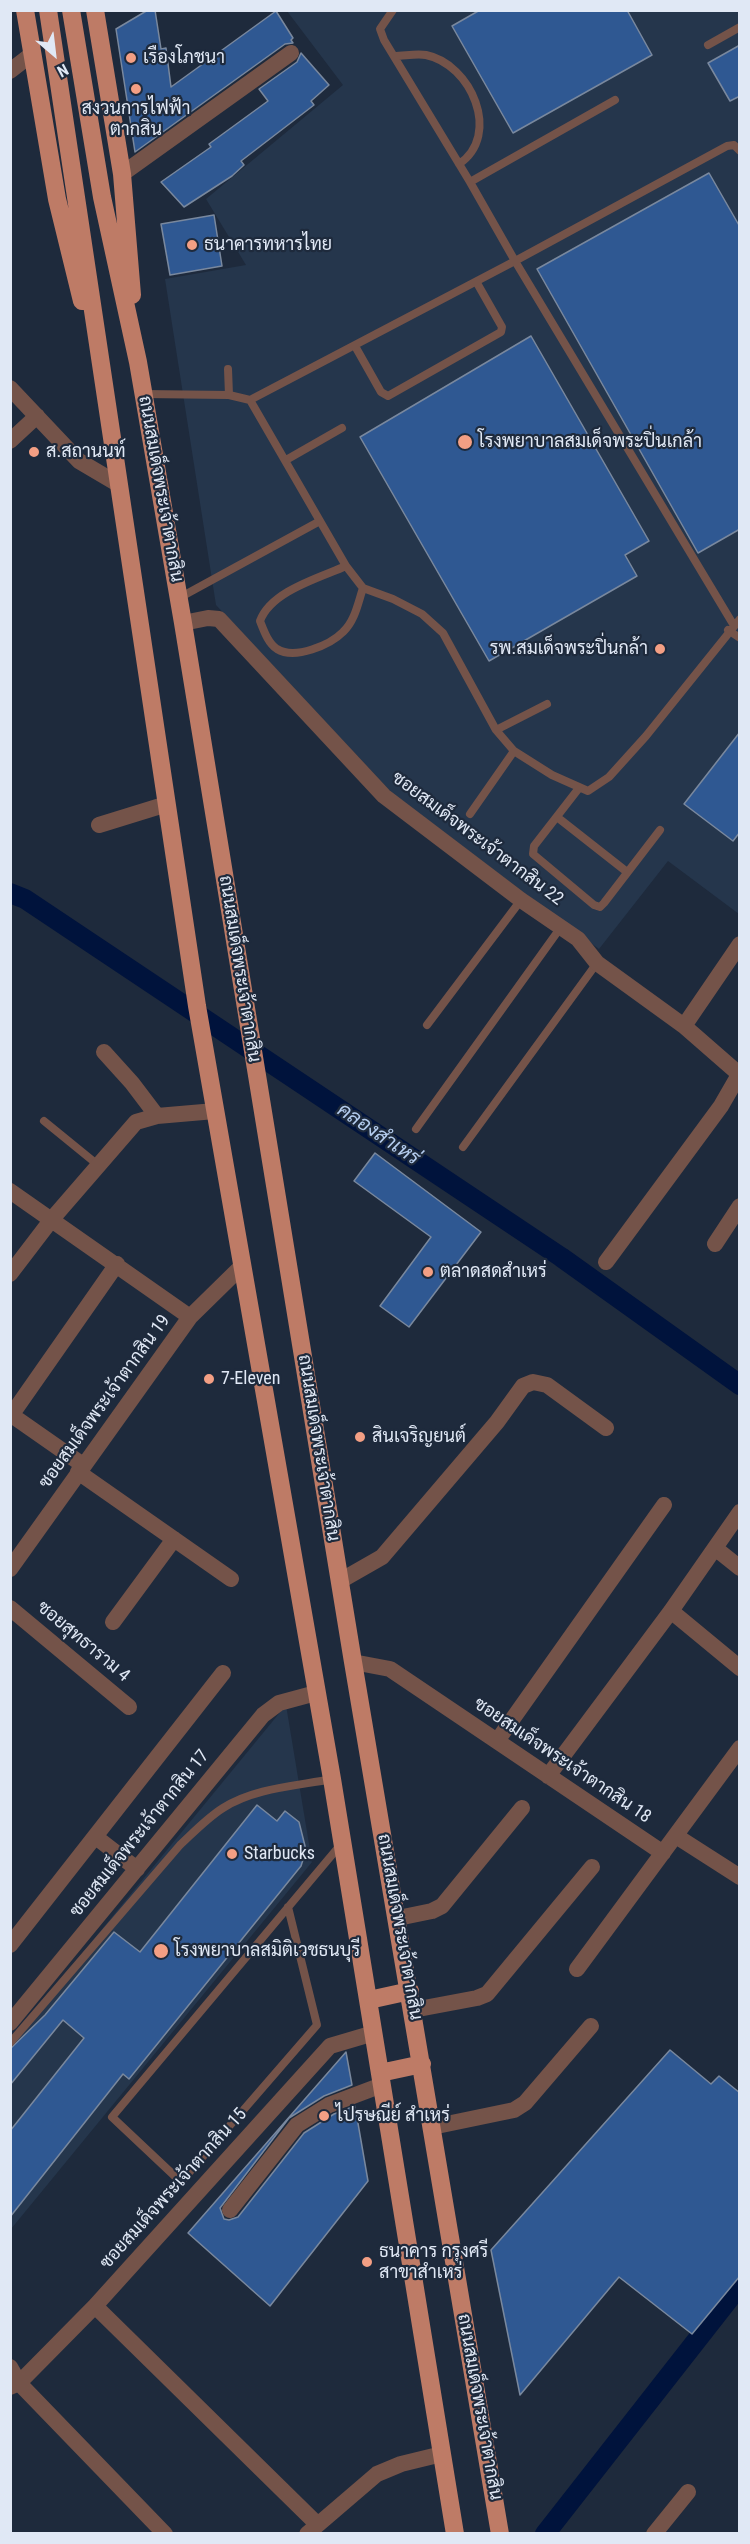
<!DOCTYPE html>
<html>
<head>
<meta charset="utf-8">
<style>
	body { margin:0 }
	#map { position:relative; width:750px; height:2544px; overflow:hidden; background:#1e2a3c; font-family:"Roboto Condensed",sans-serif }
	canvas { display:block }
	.frame { position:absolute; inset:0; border:12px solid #e0e8f5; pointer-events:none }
	.north { position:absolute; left:24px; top:24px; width:60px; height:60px; -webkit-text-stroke:4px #1e2a3c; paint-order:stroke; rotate:152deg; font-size:16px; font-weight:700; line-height:24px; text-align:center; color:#e0e8f5 }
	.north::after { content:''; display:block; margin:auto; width:21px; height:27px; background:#e0e8f5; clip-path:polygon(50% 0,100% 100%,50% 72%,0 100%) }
</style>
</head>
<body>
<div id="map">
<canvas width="750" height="2544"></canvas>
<div class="frame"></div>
<div class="north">N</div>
</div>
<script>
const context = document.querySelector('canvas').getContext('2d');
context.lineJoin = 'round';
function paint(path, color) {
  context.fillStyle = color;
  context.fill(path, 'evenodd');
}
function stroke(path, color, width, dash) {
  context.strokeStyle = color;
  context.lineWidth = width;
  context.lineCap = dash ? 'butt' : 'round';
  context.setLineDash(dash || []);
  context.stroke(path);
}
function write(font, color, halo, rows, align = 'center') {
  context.font = font + ' "Roboto Condensed",Sarabun,sans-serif';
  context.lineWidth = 4.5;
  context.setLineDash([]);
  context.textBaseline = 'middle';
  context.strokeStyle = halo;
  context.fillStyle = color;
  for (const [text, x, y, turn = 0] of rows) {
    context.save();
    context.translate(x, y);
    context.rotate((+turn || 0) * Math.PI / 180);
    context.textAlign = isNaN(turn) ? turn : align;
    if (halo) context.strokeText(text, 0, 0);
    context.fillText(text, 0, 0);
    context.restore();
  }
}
const built = new Path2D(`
	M 287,11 L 739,11 L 739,914 L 668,861 L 599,949 L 393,794 L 216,605 L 165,279 L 246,265 L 206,199 L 343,85 Z
	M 286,1705 L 312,1862 L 11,2229 L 11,2040 Z`);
const canal = new Path2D(`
	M 10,893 L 25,899 L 561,1257 L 740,1385
	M 545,2534 L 740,2285`);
const building = new Path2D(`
	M 148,10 L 155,10 L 161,49 L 166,48 L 171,87 L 276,11 L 293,38 L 291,40 L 293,43 L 285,44 L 135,152 L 116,29 Z
	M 480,10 L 627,10 L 652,55 L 513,133 L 452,26 Z
	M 740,45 L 740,96 L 730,101 L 708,63 Z
	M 301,53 L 329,85 L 311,101 L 314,105 L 241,161 L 244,165 L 232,176 L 184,207 L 161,182 L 211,147 L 209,144 L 268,101 L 259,89 L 297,62 Z
	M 709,173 L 740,227 L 740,529 L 698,553 L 537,269 Z
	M 214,215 L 222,266 L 170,275 L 161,224 Z
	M 531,336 L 649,541 L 625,555 L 637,576 L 489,661 L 360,437 Z
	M 740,732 L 740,832 L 733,841 L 684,804 Z
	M 375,1153 L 481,1232 L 409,1327 L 380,1306 L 431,1237 L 354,1181 Z
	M 257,1805 L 277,1821 L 285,1811 L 299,1822 L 306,1850 L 301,1866 L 129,2079 L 123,2074 L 10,2217 L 10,2131 L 84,2038 L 63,2020 L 10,2085 L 10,2049 L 45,2015 L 114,1932 L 140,1952 Z
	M 670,2050 L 711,2084 L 719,2076 L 740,2093 L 740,2276 L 692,2334 L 619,2277 L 520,2395 L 491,2250 Z
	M 346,2052 L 352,2085 L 324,2096 L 289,2118 L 220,2208 L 224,2219 L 229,2220 L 238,2217 L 304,2133 L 334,2114 L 355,2106 L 368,2181 L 270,2306 L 188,2233 Z`);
const lane = new Path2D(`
	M 708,45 L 740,27
	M 394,56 C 404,56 417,53 426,55 C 471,64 502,135 459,164
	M 470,182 L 615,100
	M 355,346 L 381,392 L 388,396 L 501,332 L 502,327 L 477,283
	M 228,369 L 229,395
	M 143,394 L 229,395 L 250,400 L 515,261 L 470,182 L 384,40 L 380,29 L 393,10
	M 250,400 L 346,566 L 363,588 L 393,599 L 422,614 L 443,633 L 496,730 L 514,751 L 552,775 L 588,791 L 609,777 L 646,736 L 740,619
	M 286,460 L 342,428
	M 346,566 C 319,578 271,591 260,621 C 264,631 268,643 277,649 C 295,660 330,645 343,632 C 355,621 358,603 363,588
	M 179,598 L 320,521
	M 733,624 L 515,261 L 727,146 L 734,145 L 740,151
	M 728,630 L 740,638
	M 496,730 L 547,704
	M 579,788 L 534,846 L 533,854 L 594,905 L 600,907 L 604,903 L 660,830
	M 470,814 L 514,751
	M 557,817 L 627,872
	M 427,1025 L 521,900
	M 44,1121 L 98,1165
	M 416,1129 L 561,927
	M 463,1147 L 597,963
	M 288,1907 L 317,2025 L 181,2182 L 112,2117 L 342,1843
	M 10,2043 L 180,1845 C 193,1833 207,1818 223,1808 C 254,1788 296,1786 332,1779`);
const street = new Path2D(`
	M 10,71 L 32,54
	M 122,174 L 291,53
	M 10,388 L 79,461 L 118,484
	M 10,441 L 37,416
	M 183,623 L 208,618 L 219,619 L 384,796 L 521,900 L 578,939 L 597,963 L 684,1026 L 739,1074
	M 99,825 L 167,804
	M 684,1026 L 740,944
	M 104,1052 L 132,1083 L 157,1116
	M 10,1191 L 190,1317
	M 715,1244 L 740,1206
	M 606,1262 L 721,1106 L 740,1073
	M 10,1274 L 52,1219 L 136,1122 L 157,1116 L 215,1111
	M 10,1414 L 83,1465
	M 10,1417 L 117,1264
	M 78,1472 L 231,1579
	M 715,1548 L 740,1568
	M 10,1569 L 190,1317 L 242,1266
	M 340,1581 L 382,1557 L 497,1422 L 523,1386 L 533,1382 L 547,1385 L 606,1428
	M 10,1608 L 129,1707
	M 671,1611 L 740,1668
	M 113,1622 L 174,1539
	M 353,1662 L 390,1669 L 663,1853
	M 497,1741 L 664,1505
	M 548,1776 L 671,1611 L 740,1512
	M 676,1836 L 740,1877
	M 97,1838 L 137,1869
	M 398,1918 L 432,1911 L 442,1906 L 522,1808
	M 10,1945 L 223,1673
	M 577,1969 L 740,1748
	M 413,2010 L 477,1998 L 487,1994 L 592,1867
	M 10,2023 L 263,1715 L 279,1703 L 316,1693
	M 432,2127 L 514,2110 L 525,2103 L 591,2026
	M 230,2210 L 297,2125 L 329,2105 L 382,2085
	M 95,2306 L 317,2524
	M 10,2367 L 19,2383 L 165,2534
	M 10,2387 L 19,2383 L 95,2306 L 330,2046 L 374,2033
	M 307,2534 L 377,2474 L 401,2464 L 442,2454
	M 654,2534 L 688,2492`);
const primary = new Path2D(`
	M 25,10 L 57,199 L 82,301
	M 48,10 L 197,1006 L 332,1779 L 455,2534
	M 71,10 L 102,197 L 138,362 L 183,623 L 353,1662 L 500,2534
	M 95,10 L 122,174 L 132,295
	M 369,2000 L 410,1991
	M 380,2073 L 422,2064`);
const markers = [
	[131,58,6,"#f39f84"],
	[136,89,6,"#f39f84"],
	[192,245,6,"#f39f84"],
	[465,442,8,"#f39f84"],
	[34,452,6,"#f39f84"],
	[660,649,6,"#f39f84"],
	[428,1272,6,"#f39f84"],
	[209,1379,6,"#f39f84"],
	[360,1437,6,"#f39f84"],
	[232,1854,6,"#f39f84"],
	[161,1951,8,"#f39f84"],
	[324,2116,6,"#f39f84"],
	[367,2262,6,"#f39f84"]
];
const poiNames = [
	["เรืองโภชนา",143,58],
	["สงวนการไฟฟ้า",136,109,"center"],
	["ตากสิน",136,130,"center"],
	["ธนาคารทหารไทย",204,245],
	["โรงพยาบาลสมเด็จพระปิ่นเกล้า",478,442],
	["ส.สถานนท์",46,452],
	["รพ.สมเด็จพระปิ่นกล้า",648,649,"right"],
	["ตลาดสดสำเหร่",440,1272],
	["7-Eleven",221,1379],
	["สินเจริญยนต์",372,1437],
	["Starbucks",244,1854],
	["โรงพยาบาลสมิติเวชธนบุรี",174,1951],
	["ไปรษณีย์ สำเหร่",336,2116],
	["ธนาคาร กรุงศรี",379,2252],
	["สาขาสำเหร่",379,2273]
];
const streetNames = [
	["ถนนสมเด็จพระเจ้าตากสิน",160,489,80],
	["ซอยสมเด็จพระเจ้าตากสิน 22",477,839,37],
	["ถนนสมเด็จพระเจ้าตากสิน",239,969,81],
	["ซอยสมเด็จพระเจ้าตากสิน 19",105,1402,-54],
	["ถนนสมเด็จพระเจ้าตากสิน",318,1448,81],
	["ซอยสุทธาราม 4",83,1642,40],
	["ซอยสมเด็จพระเจ้าตากสิน 18",562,1761,34],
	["ซอยสมเด็จพระเจ้าตากสิน 17",140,1834,-51],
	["ถนนสมเด็จพระเจ้าตากสิน",399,1927,80],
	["ซอยสมเด็จพระเจ้าตากสิน 15",174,2189,-48],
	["ถนนสมเด็จพระเจ้าตากสิน",479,2407,80]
];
const waterNames = [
	["คลองสำเหร่",378,1135,34]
];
paint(built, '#25364c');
stroke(canal, '#00133c', 20);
paint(building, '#2f5892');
stroke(building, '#79889e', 1.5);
stroke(lane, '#745349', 8);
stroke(street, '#745349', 16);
stroke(primary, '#be7b66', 18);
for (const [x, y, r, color] of markers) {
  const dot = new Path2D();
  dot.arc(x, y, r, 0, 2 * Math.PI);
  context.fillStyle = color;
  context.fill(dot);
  stroke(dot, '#1e2a3c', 2);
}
write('18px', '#e0e8f5', '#1e2a3c', poiNames, 'left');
write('18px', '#e0e8f5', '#1e2a3c', streetNames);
write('italic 20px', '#b5cdef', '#1e2a3c', waterNames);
</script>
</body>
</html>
